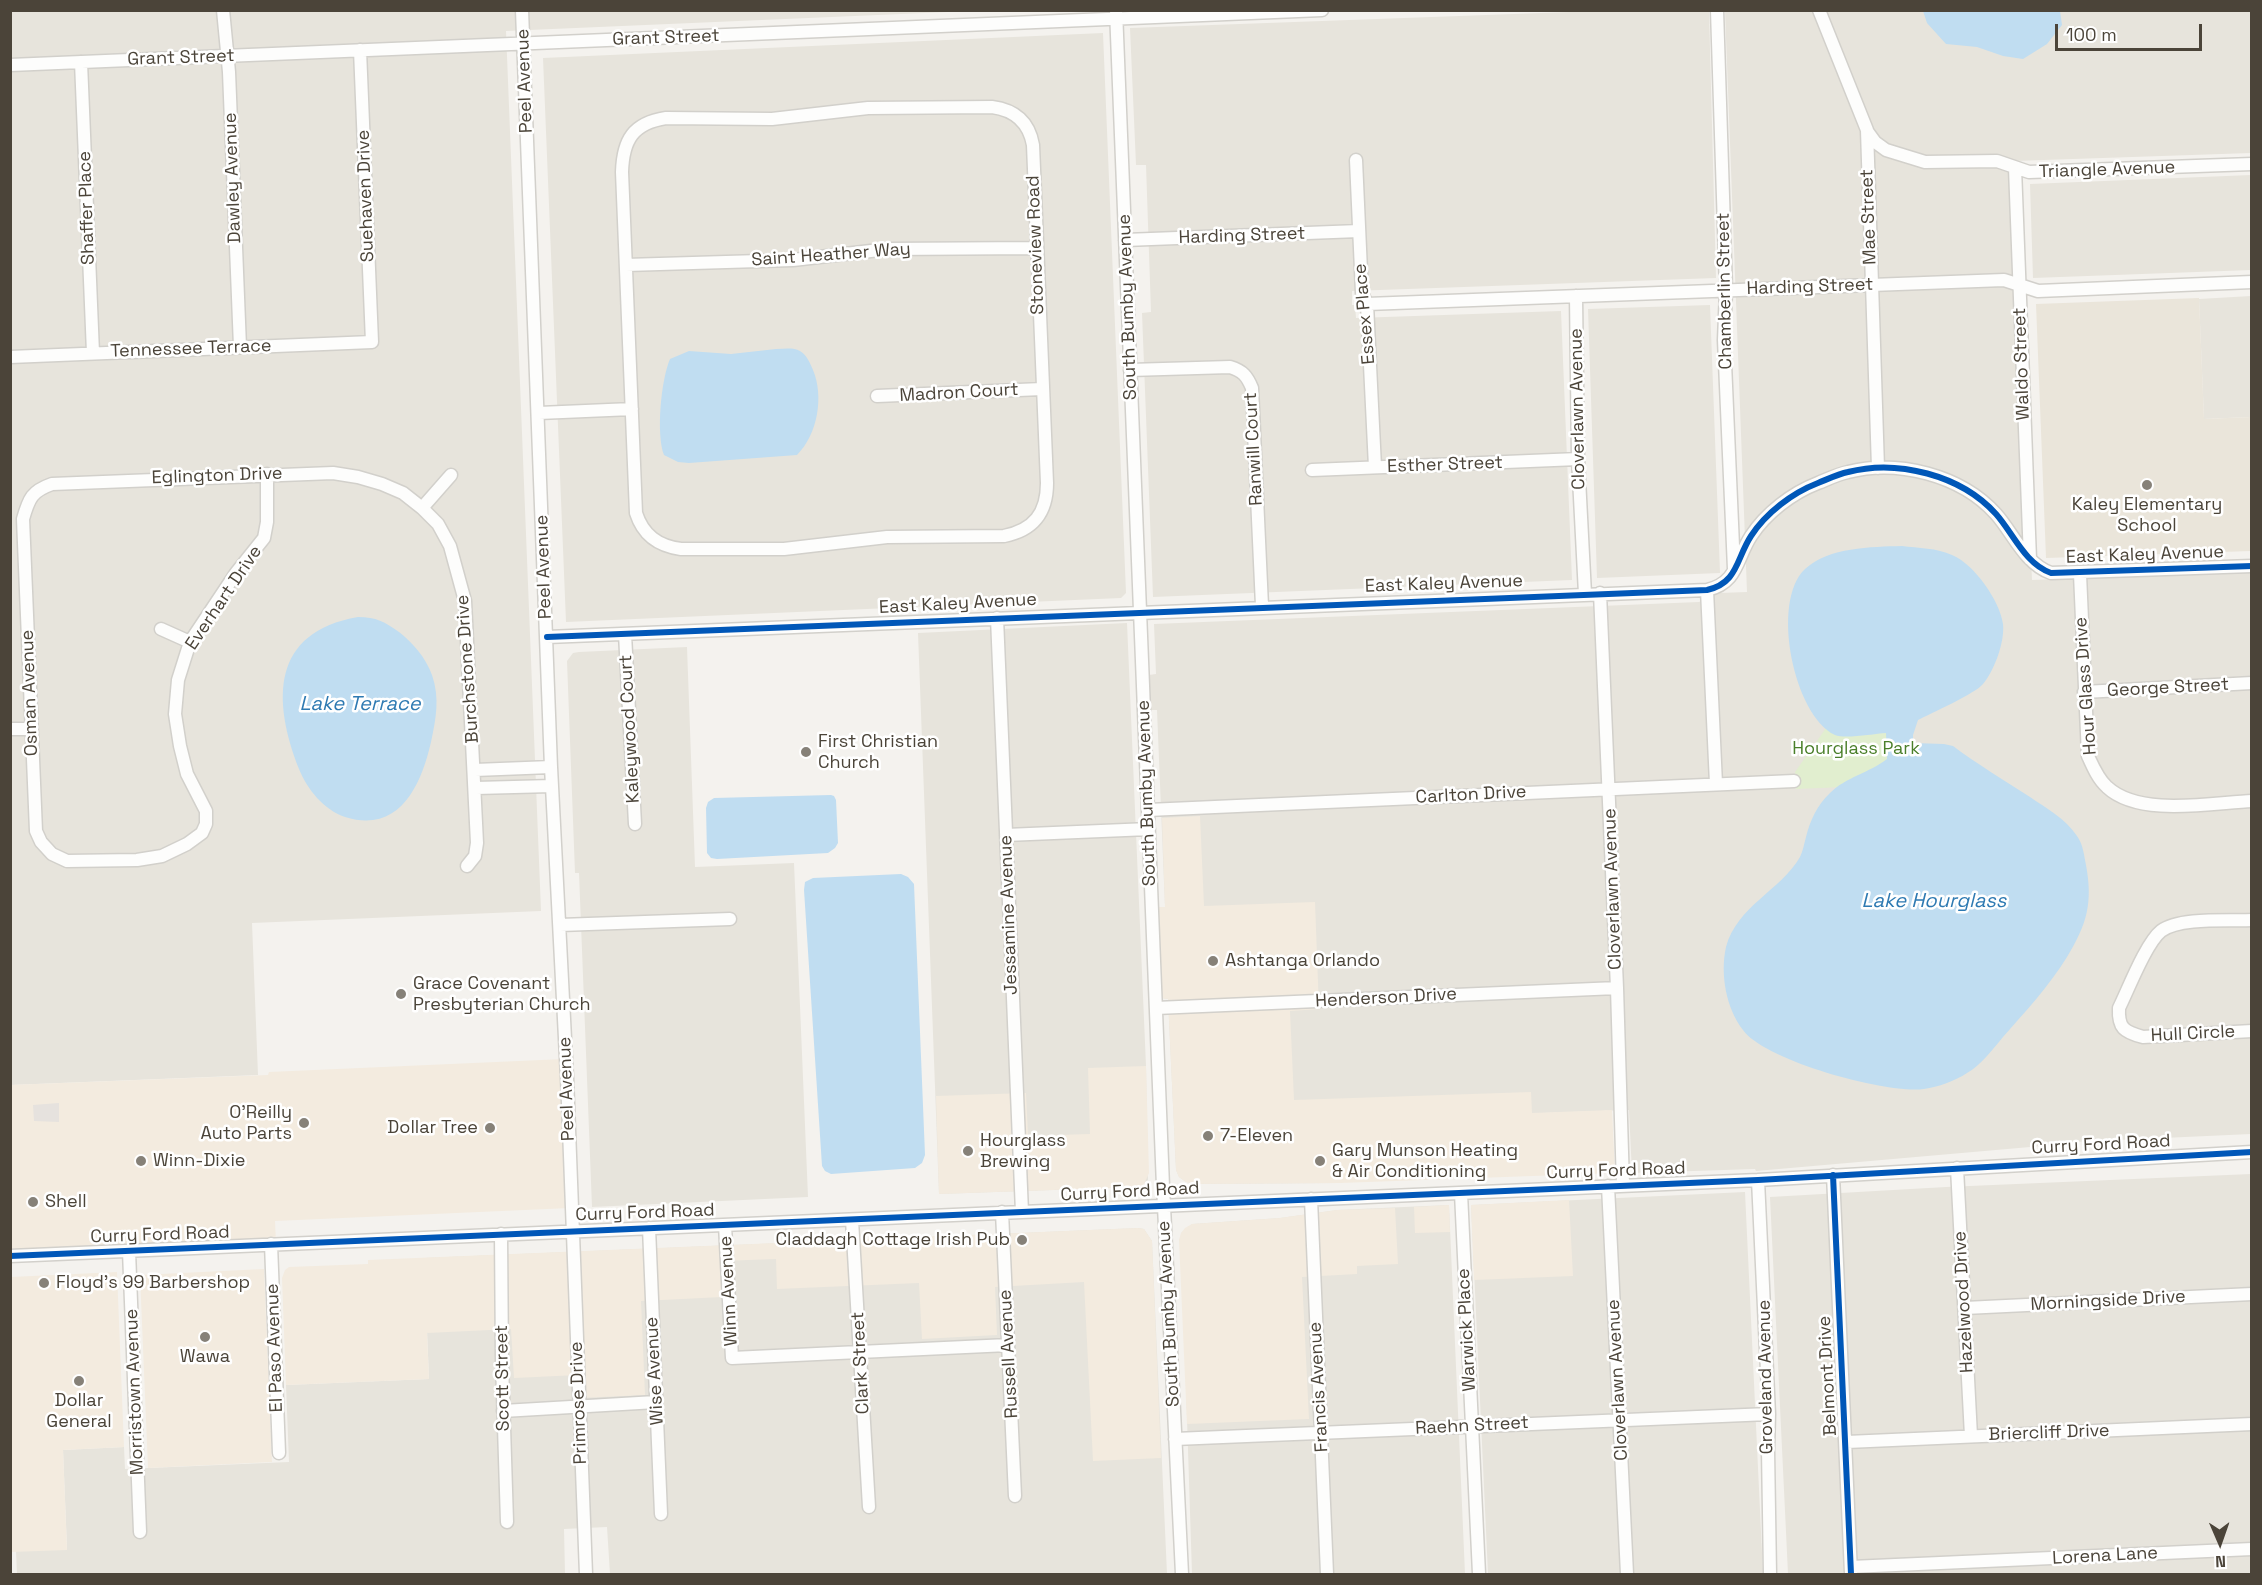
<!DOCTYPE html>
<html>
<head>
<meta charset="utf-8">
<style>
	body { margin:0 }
	#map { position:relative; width:2262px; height:1585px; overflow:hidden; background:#f4f2ee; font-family:"Space Grotesk",sans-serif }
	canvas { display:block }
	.frame { position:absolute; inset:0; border:12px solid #4b4439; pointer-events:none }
	.north { position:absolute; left:2190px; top:1513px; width:60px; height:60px; -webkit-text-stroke:4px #fff; paint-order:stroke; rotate:178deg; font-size:16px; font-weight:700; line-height:24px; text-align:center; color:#4b4439 }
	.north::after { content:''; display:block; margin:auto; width:21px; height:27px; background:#4b4439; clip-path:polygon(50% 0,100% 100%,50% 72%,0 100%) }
	.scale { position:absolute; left:2055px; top:24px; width:147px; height:27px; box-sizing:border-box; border:3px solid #4b4439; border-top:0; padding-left:8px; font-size:18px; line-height:21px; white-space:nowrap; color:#4b4439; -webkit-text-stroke:4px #fff; paint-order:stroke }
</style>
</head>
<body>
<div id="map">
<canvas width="2262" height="1585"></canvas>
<div class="frame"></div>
<div class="north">N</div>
<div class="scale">100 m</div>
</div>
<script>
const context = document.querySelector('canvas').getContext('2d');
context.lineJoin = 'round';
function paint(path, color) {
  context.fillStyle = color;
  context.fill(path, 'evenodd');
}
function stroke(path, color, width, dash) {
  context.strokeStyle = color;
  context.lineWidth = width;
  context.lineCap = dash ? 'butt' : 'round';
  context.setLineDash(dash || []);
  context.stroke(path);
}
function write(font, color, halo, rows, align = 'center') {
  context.font = font + ' "Space Grotesk",sans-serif';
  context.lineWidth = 5;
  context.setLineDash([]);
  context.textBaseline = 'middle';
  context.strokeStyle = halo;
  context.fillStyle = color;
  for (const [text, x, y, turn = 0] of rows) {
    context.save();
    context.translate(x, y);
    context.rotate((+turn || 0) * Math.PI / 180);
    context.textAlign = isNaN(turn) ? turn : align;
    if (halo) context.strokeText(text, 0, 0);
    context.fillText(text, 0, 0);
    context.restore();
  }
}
const residential = new Path2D(`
	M 10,11 L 971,11 L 506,31 L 541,911 L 252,923 L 258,1075 L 11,1085 Z
	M 1596,11 L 1709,11 L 1716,278 L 1352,291 L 1352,305 L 1355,305 L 1356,318 L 1561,311 L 1572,580 L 1153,597 L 1142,313 L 1151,312 L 1146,165 L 1136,165 L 1130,28 Z
	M 1725,11 L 2251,11 L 2251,153 L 2014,161 L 2032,580 L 2251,572 L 2251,1134 L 2053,1143 L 2053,1145 L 1756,1171 L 1755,1169 L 1632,1173 L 1629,1110 L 1458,1116 L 1340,1183 L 1195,1184 L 1186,1182 L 1179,1177 L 1176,1170 L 1168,999 L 1161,998 L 1158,907 L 1165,907 L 1157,710 L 1150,710 L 1149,675 L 1156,674 L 1154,624 L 1699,602 L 1719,593 L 1747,592 Z
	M 1103,33 L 1126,593 L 1121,598 L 566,622 L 543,58 Z
	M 2251,175 L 2251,270 L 2033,278 L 2030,184 Z
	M 2251,296 L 2251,417 L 2204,419 L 2199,299 Z
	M 1710,305 L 1720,573 L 1597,578 L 1588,309 Z
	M 1127,623 L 1146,1066 L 1148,1180 L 1139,1187 L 939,1194 L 918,633 Z
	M 687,647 L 695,867 L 794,863 L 808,1197 L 592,1207 L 579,873 L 575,873 L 567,661 L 573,653 L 579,652 Z
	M 2251,1174 L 2251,1574 L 1788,1574 L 1770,1197 L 1946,1187 Z
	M 1745,1192 L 1763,1574 L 1488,1574 L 1471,1205 Z
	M 1449,1205 L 1465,1574 L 1192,1574 L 1181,1233 L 1192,1224 L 1280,1218 L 1337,1210 Z
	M 1138,1228 L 1144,1229 L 1152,1241 L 1167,1574 L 610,1574 L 607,1527 L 564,1529 L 565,1574 L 17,1574 L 16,1551 L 67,1549 L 63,1450 L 124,1447 L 125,1469 L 289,1462 L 286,1385 L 429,1379 L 424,1258 Z`);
const commercial = new Path2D(`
	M 1200,816 L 1204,906 L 1315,902 L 1319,1009 L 1290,1011 L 1294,1100 L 1531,1092 L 1532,1113 L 1612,1110 L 1615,1173 L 1340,1183 L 1195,1184 L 1186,1182 L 1179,1177 L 1176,1170 L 1168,999 L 1161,998 L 1158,907 L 1165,907 L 1162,818 Z
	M 564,1059 L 570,1208 L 275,1221 L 276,1244 L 11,1255 L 10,1085 L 268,1075 L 269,1072 Z
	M 1146,1066 L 1149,1173 L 1144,1184 L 1139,1187 L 939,1194 L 936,1096 L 1026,1093 L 1028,1136 L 1090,1134 L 1088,1068 Z
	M 1569,1200 L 1573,1276 L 1474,1280 L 1471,1205 Z
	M 1449,1205 L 1450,1232 L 1415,1233 L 1414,1207 Z
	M 1395,1208 L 1398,1264 L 1357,1266 L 1357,1274 L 1302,1277 L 1309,1419 L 1187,1424 L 1179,1240 L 1181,1233 L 1185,1228 L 1192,1224 L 1280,1218 L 1337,1210 Z
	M 1138,1228 L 1144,1229 L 1152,1241 L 1161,1458 L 1093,1461 L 1084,1282 L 995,1287 L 997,1335 L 922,1339 L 919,1283 L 777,1289 L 776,1259 L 721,1261 L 722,1297 L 641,1301 L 645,1395 L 579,1398 L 578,1375 L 514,1378 L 511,1329 L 427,1333 L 429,1379 L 286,1385 L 282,1278 L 285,1270 L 289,1267 L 368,1264 L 368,1260 Z
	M 264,1269 L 272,1462 L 148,1468 L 140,1275 Z
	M 117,1272 L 124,1447 L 63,1450 L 67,1550 L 11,1552 L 11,1277 Z`);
const industrial = new Path2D(`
	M 59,1103 L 59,1122 L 34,1121 L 33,1105 Z`);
const education = new Path2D(`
	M 2199,298 L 2204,419 L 2251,417 L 2251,551 L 2046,558 L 2036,304 Z`);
const green = new Path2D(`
	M 1888,640 L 1893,785 L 1796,789 L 1795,772 Z`);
const water = new Path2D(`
	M 1923,11 L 2060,11 L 2062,25 L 2047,44 L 2023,59 L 2003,56 L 1977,47 L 1946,44 L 1927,23 Z
	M 776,349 C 784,349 793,347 800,351 C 807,355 810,363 813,370 C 824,396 818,434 797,455 L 689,463 L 678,462 L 664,455 C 656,434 661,380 670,359 L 689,351 L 731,354 Z
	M 1902,546 C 1918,548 1937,548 1952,555 C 1974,564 2000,601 2003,624 C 2005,642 1994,671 1983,684 C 1976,693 1930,714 1918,720 L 1913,735 L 1913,743 L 1944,744 L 1953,746 C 1977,764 2004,780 2030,797 C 2046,808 2066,819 2077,836 C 2083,844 2084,855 2086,865 C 2093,903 2087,924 2067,957 C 2049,986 2026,1011 2003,1037 C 1993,1049 1981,1065 1967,1073 C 1955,1081 1938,1087 1924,1089 C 1887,1094 1765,1061 1743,1030 C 1726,1008 1720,974 1726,947 C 1737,906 1780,891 1800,857 C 1803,851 1804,844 1806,837 C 1810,821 1817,805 1830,793 C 1846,777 1869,773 1887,759 L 1886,733 C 1873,734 1845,739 1835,735 C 1794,716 1770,602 1805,569 C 1829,547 1871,547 1902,546 Z
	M 358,617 C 376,617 385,622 399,632 C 413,643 426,658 432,675 C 440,698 436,719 431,742 C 421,786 399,834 345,817 C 324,810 307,789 299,769 C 272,700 271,632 358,617 Z
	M 831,795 L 834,796 L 836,800 L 838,843 L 835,848 L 828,853 L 717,859 L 711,858 L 707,853 L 706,808 L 708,802 L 714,798 Z
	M 901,874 L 908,877 L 914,884 L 925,1155 L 922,1163 L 915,1168 L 831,1174 L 825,1171 L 822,1166 L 804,890 L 805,882 L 813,878 Z`);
const minor = new Path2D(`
	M 223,10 L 229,72 L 240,347
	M 522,10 L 551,767 L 567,1077 L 586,1574
	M 1116,10 L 1163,1186 L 1182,1574
	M 1717,10 L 1726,290 L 1724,340 L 1734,569
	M 1819,10 L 1867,130 L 1878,468
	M 81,62 L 93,353
	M 10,65 L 1322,10
	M 992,107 C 1015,110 1029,122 1033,145 L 1047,483 C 1047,513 1034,530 1004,536 L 887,537 L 784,549 L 681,549 C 658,546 643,535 636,513 L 622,172 C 623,140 633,123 666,118 L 772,119 L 868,108 Z
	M 1867,131 L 1875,142 L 1886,150 L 1925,162 L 1997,161 L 2029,172 L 2252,164
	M 1356,160 L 1362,293 L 1367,304 L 1375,467
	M 2015,168 L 2030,559
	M 1125,240 L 1359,231
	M 626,265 L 793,260 L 888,249 L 1036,248
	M 1576,296 L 1578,459 L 1585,594
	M 1367,304 L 2004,280 L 2038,291 L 2252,282
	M 10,357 L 372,342 L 360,50
	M 1130,370 L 1230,367 C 1243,371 1247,376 1252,388 L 1262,606
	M 877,396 L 1042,389
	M 539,413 L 632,409
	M 1312,470 L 1578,459
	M 267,474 L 267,522 L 264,538 L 236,573 L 190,642 L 178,680 L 175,714 L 180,746 L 187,774 L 206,811 L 206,824 L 202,833 L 187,844 L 162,856 L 137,860 L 67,861 L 52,854 L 41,842 L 36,831 L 23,519 C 29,498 32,491 52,484 L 333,473 L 358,477 L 382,484 L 403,493 L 422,508 L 438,524 L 450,546 L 465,601 L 477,843 L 475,856 L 467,866
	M 422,508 L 451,475
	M 2080,574 L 2088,756 C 2093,767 2098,779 2107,787 C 2139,817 2210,803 2252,801
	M 1707,590 L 1716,784
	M 1600,593 L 1617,988 L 1623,1185
	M 997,618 L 1022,1212
	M 161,629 L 190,642
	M 625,634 L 635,824
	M 547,637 L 1707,590 C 1738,583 1736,559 1751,536 C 1766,513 1792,493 1818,483 C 1828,479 1838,474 1848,472 C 1897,459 1961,475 1996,514 C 2013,533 2025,564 2051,573 L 2252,566
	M 2084,692 L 2252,683
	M 10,729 L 31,729
	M 475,770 L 551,767
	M 476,788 L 552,786
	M 1148,810 L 1794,781
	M 1006,835 L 1149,829
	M 2252,920 C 2228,921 2179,917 2161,931 C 2146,943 2128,990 2119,1008 C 2118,1028 2124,1032 2143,1037 L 2252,1031
	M 560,925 L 730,919
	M 1156,1008 L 1617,988
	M 1957,1168 L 1971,1436
	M 1833,1175 L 1851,1573
	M 1758,1180 L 1769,1414 L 1768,1450 L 1770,1574
	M 1608,1186 L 1627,1574
	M 1461,1193 L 1479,1574
	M 1311,1199 L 1327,1574
	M 1002,1212 L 1015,1496
	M 852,1220 L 869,1507
	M 725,1225 L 732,1358 L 1008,1345
	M 649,1228 L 661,1514
	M 501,1234 L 502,1363 L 507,1522
	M 271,1244 L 279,1453
	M 129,1251 L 140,1532
	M 10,1256 L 1758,1180 L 2252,1152
	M 1965,1308 L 2252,1294
	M 503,1411 L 656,1402
	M 1175,1439 L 1769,1414
	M 1847,1442 L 2252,1424
	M 1851,1567 L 2252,1549`);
const cycleway = new Path2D(`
	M 547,637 L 1707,590 C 1738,583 1736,559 1751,536 C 1766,513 1792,493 1818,483 C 1828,479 1838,474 1848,472 C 1897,459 1961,475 1996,514 C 2013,533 2025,564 2051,573 L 2252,566
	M 1833,1175 L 1851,1574
	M 10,1256 L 1758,1180 L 2252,1152`);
const markers = [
	[2147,485,6,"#868178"],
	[806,752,6,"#868178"],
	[1213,961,6,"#868178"],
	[401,994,6,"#868178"],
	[304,1123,6,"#868178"],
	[490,1128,6,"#868178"],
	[1208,1136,6,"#868178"],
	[968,1151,6,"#868178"],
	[141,1161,6,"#868178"],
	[1320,1161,6,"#868178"],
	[33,1202,6,"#868178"],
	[1022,1240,6,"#868178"],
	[44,1283,6,"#868178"],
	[205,1337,6,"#868178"],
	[79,1381,6,"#868178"]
];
const streetNames = [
	["Grant Street",666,38,-2],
	["Grant Street",181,58,-2],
	["Peel Avenue",525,81,-92],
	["Triangle Avenue",2107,170,-2],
	["Dawley Avenue",233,178,-92],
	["Suehaven Drive",366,196,-92],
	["Shaffer Place",87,208,-92],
	["Mae Street",1869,217,-92],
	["Harding Street",1242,236,-2],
	["Stoneview Road",1036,245,-92],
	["Saint Heather Way",831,255,-4],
	["Harding Street",1810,287,-2],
	["Chamberlin Street",1725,291,-91],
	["South Bumby Avenue",1128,307,-92],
	["Essex Place",1365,314,-95],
	["Tennessee Terrace",191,349,-2],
	["Waldo Street",2022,364,-92],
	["Madron Court",959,393,-3],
	["Cloverlawn Avenue",1578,409,-91],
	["Ranwill Court",1254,449,-93],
	["Esther Street",1445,465,-2],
	["Eglington Drive",217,476,-2],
	["East Kaley Avenue",2145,555,-2],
	["Peel Avenue",544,567,-92],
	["East Kaley Avenue",1444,584,-2],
	["Everhart Drive",224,598,-56],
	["East Kaley Avenue",958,604,-3],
	["Burchstone Drive",468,669,-94],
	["Hour Glass Drive",2086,686,-94],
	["George Street",2168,688,-3],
	["Osman Avenue",30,693,-92],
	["Kaleywood Court",630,729,-93],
	["South Bumby Avenue",1147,793,-92],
	["Carlton Drive",1471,795,-3],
	["Cloverlawn Avenue",1613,889,-92],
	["Jessamine Avenue",1009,915,-92],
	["Henderson Drive",1386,998,-3],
	["Hull Circle",2193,1034,-3],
	["Peel Avenue",567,1089,-92],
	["Curry Ford Road",2101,1145,-3],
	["Curry Ford Road",1616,1171,-2],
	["Curry Ford Road",1130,1192,-3],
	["Curry Ford Road",645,1213,-2],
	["Curry Ford Road",160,1235,-2],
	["Winn Avenue",729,1291,-93],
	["Morningside Drive",2108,1301,-3],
	["Hazelwood Drive",1964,1302,-93],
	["South Bumby Avenue",1169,1314,-93],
	["Warwick Place",1467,1330,-93],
	["El Paso Avenue",275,1348,-92],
	["Russell Avenue",1009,1354,-93],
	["Clark Street",861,1363,-93],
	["Wise Avenue",655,1371,-93],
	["Belmont Drive",1828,1376,-93],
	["Groveland Avenue",1766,1377,-91],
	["Scott Street",503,1378,-91],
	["Cloverlawn Avenue",1618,1380,-93],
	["Francis Avenue",1319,1387,-93],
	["Morristown Avenue",135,1392,-92],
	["Primrose Drive",579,1403,-92],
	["Raehn Street",1472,1426,-3],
	["Briercliff Drive",2049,1433,-2],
	["Lorena Lane",2105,1556,-3]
];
const poiNames = [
	["Kaley Elementary",2147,505,"center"],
	["School",2147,526,"center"],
	["First Christian",818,742],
	["Church",818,763],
	["Ashtanga Orlando",1225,961],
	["Grace Covenant",413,984],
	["Presbyterian Church",413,1005],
	["O'Reilly",292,1113,"right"],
	["Auto Parts",292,1134,"right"],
	["Dollar Tree",478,1128,"right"],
	["7-Eleven",1220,1136],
	["Hourglass",980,1141],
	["Brewing",980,1162],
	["Gary Munson Heating",1332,1151],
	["& Air Conditioning",1332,1172],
	["Winn-Dixie",153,1161],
	["Shell",45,1202],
	["Claddagh Cottage Irish Pub",1010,1240,"right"],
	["Floyd's 99 Barbershop",56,1283],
	["Wawa",205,1357,"center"],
	["Dollar",79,1401,"center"],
	["General",79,1422,"center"]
];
const parkNames = [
	["Hourglass Park",1856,749]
];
const waterNames = [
	["Lake Terrace",360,705],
	["Lake Hourglass",1934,902]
];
paint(residential, '#e7e4dc');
paint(commercial, '#f3ebdf');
paint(industrial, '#e6e2de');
paint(education, '#eae5da');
paint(green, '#e1eecf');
paint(water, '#c0ddf1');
stroke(minor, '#d2d0cb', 15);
stroke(minor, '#fdfdfc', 12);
stroke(cycleway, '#0057b8', 6);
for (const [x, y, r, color] of markers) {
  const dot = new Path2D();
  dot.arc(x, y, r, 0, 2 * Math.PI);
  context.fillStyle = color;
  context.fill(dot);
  stroke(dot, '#fff', 2);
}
write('18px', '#4b4439', '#fff', streetNames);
write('18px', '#4b4439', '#fff', poiNames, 'left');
write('18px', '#4a7f2a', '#fff', parkNames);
write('italic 20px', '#2e7ab2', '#fff', waterNames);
</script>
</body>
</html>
